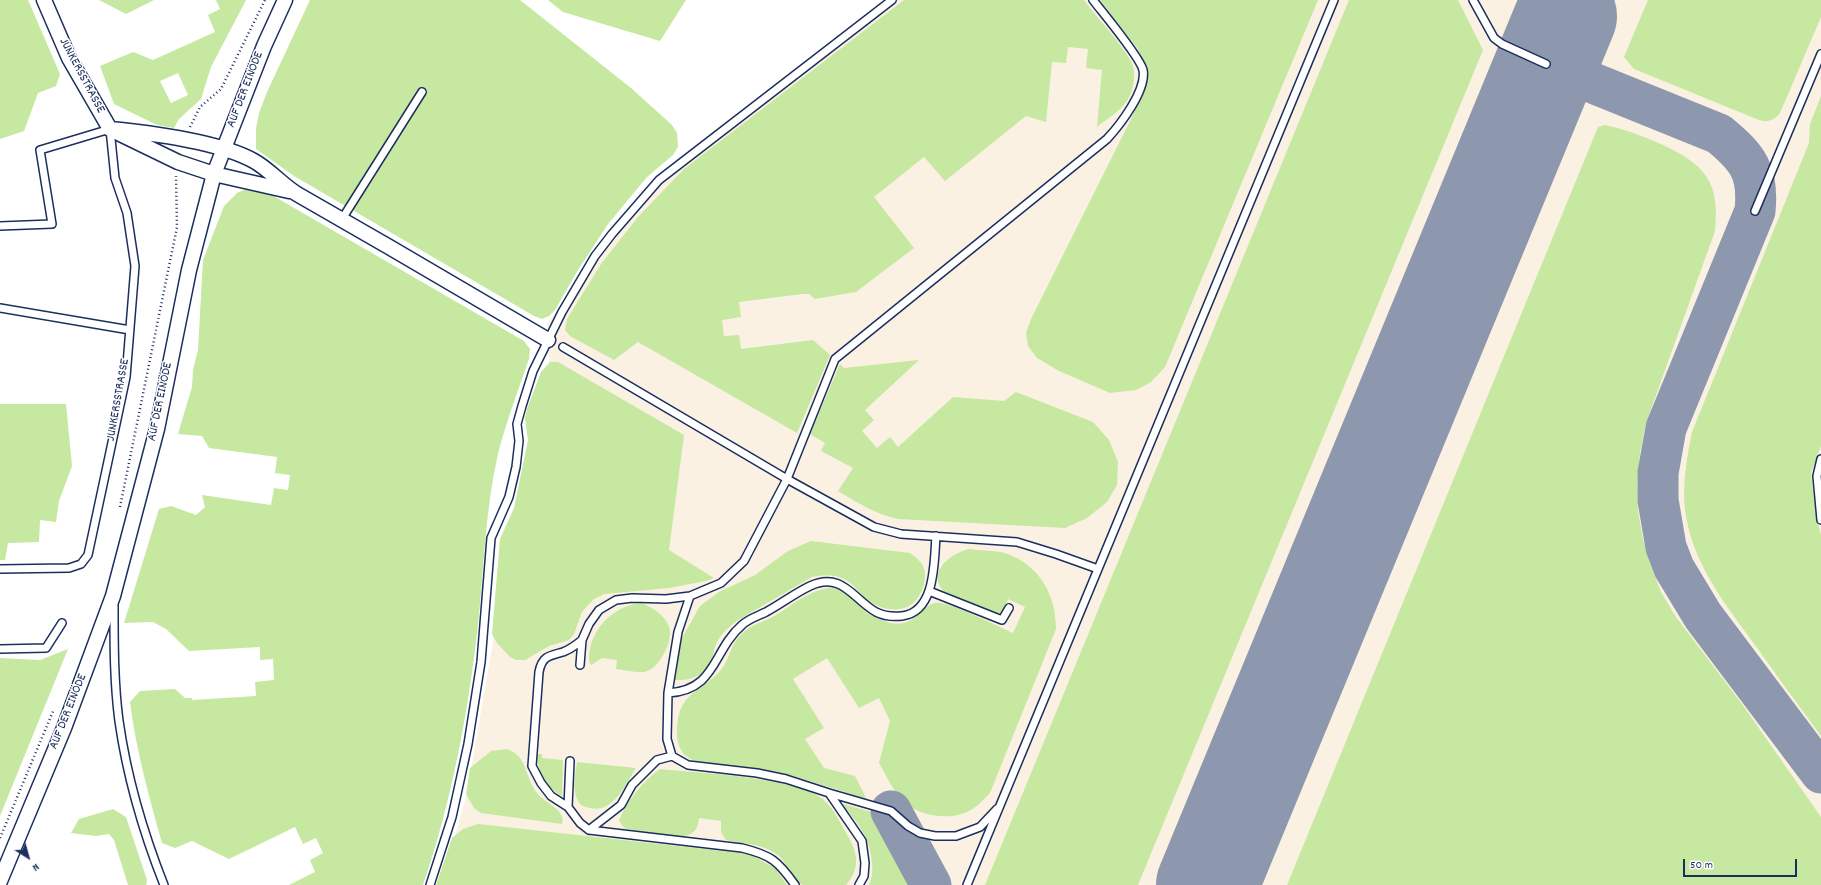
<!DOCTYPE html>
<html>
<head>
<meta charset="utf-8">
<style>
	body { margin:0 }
	#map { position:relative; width:1821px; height:885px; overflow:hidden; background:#fff; font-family:Dekko,sans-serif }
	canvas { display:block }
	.north { position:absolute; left:8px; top:837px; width:40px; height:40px; -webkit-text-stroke:3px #fff; paint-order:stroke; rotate:143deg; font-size:11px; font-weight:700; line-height:16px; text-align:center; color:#1b2f5e }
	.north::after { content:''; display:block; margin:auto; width:14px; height:18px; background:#1b2f5e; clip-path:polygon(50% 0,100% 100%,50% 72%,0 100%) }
	.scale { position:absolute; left:1683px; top:859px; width:114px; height:18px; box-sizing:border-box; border:2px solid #1b2f5e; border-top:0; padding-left:5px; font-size:12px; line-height:14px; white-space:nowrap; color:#1b2f5e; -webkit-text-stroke:3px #fff; paint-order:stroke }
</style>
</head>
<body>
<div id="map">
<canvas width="1821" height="885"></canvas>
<div class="north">N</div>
<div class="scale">50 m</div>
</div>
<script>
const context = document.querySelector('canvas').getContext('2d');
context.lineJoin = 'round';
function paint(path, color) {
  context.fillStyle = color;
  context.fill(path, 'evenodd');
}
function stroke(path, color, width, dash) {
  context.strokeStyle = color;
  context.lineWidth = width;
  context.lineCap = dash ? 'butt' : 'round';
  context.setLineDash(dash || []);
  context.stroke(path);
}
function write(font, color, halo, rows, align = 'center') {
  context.font = font + ' Dekko,sans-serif';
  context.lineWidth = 3;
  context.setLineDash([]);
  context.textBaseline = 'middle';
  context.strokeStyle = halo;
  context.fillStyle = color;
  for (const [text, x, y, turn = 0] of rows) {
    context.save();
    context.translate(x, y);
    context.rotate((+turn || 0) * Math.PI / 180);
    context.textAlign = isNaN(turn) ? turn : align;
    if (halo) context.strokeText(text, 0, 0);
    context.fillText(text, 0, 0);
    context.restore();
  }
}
const built = new Path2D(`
	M 885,0 L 1821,0 L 1821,885 L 438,885 L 452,847 L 467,793 L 515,514 L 549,364 L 547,323 L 564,303 L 600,246 L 638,197 L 677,159 Z`);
const green = new Path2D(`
	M 0,0 L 28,0 L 60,74 L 56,86 L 38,93 L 24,131 L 0,139 Z
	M 99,0 L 154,0 L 126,14 Z
	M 216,0 L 246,0 L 211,67 L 201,99 L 179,119 L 174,128 L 157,125 L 114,104 L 100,66 L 133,52 L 153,60 L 215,32 L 208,15 L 220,9 ZM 178,73 L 188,95 L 171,103 L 160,81 Z
	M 310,0 L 520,0 L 631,88 L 672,125 L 677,133 L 678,147 L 673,155 L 647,177 L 608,224 L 578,270 L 555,310 L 549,316 L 542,319 L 534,316 L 294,176 L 256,149 L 256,128 L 259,113 L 267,92 Z
	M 548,0 L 686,0 L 660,41 L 563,12 Z
	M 904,0 L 1084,0 C 1094,14 1129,52 1133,66 C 1136,77 1133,92 1127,101 C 1119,112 1107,119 1097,127 L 1102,70 L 1086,68 L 1088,49 L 1068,47 L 1066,63 L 1052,62 L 1046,122 L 1026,116 L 945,181 L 924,157 L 874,197 L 914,248 L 856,292 L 815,299 L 809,294 L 802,294 L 739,302 L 741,317 L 722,320 L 724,336 L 739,335 L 741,349 L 813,340 L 830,355 L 797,433 L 638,342 L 614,360 L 570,336 L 565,330 L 567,319 L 601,264 L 638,217 L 684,169 Z
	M 1100,0 L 1318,0 L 1165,367 L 1151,382 L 1136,390 L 1110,393 L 1059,371 L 1037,358 L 1028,346 L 1026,333 L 1031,319 L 1131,119 L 1147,82 L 1147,71 L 1138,49 Z
	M 1349,0 L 1458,0 L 1483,50 L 1138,885 L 985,885 Z
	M 1648,0 L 1821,0 L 1821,17 L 1780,113 C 1774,120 1768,123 1759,120 L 1634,69 L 1624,57 Z
	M 1821,96 L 1821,446 L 1811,473 L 1816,516 L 1821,535 L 1821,736 C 1799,706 1777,676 1755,645 C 1725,604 1692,563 1685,510 C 1682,484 1687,457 1692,432 L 1809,143 L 1810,124 Z
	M 1605,125 C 1625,129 1645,137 1663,145 C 1706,165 1720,183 1715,231 L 1645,426 L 1640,453 L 1637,480 L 1638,511 L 1643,539 L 1652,568 L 1661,592 L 1676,617 L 1742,704 L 1821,817 L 1821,885 L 1287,885 L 1598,127 Z
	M 246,189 L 259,189 L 277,198 L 524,341 L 530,349 L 529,359 C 518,391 506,422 498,454 C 485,510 484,569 478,625 C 468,713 452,801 423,885 L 289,885 L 315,872 L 310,860 L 323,853 L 316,838 L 303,844 L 295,827 L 229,859 L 192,841 L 175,848 L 162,843 C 149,797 136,750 130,702 L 140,691 L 175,689 L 185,698 L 192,698 L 192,700 L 256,696 L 255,682 L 274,680 L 273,659 L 260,660 L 260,647 L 189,651 L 166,629 L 153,622 L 124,623 L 159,509 L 171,506 L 196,515 L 205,507 L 202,495 L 271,505 L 274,488 L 288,490 L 290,475 L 275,473 L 277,457 L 209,448 L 202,436 L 178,434 L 192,387 L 193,370 L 198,350 L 203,260 L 224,206 L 237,193 Z
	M 919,360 L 865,410 L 874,420 L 862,431 L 877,448 L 890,437 L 898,447 L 953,397 L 1004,401 L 1016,392 L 1093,422 L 1109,440 L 1118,462 L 1117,485 L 1107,502 L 1087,518 L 1065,528 L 898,519 C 875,514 858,503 838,491 L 853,468 L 821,451 L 825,443 L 810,434 L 840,364 L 844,368 Z
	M 550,362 L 558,362 L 684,435 L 669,550 L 714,578 L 706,581 L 669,588 L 604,594 L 594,599 L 588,605 L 582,612 L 574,634 L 569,640 L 549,646 L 525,660 L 516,660 L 510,657 L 497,643 L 492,634 L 500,539 L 514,508 L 528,440 L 525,418 L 527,409 L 541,372 Z
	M 0,404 L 66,404 L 72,466 L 59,501 L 56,522 L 40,520 L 39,542 L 8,543 L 5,560 L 0,560 Z
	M 811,541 L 910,553 C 917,558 925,564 925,574 C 925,586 921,596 912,604 C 900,613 882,610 869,601 C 860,595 855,584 844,579 C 833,574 823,575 812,577 L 738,620 C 730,626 723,632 718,640 C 714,647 714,655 711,661 C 704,677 689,681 674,680 L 682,638 L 700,606 L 719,592 L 755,575 L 788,551 Z
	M 969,549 C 980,551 994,550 1005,553 C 1040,565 1056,595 1056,629 L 990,793 C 984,799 978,806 971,810 C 952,821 920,817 904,802 C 893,792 887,776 879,763 L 890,721 L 879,698 L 859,708 L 827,658 L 793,679 L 824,728 L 805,739 L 824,768 L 855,776 L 866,798 C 858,797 850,794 842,791 C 818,784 794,775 770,771 C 750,769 696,770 683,753 C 678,746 676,737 677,728 C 679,691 701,693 721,670 C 729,660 730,647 738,638 C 751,623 761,624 776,615 C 792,605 807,592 827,588 C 845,585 857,605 869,614 C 876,618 883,621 890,623 C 915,628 919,607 935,603 C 946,600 999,627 1013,633 L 1025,607 L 1008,599 L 1002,612 L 995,614 L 947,594 C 924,576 948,554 969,549 Z
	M 642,603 C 653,608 665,615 669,627 C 674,640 659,670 644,672 C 636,673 625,670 616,669 L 617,660 L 602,658 L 591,665 C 588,660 589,655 590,649 C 594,626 617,604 642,603 Z
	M 68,649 L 0,816 L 0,658 L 40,660 Z
	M 507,749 C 528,756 524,776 537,793 C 544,803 567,810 562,824 L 481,813 L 474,808 L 466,794 L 470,768 L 491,751 Z
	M 537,754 L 542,754 L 542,758 L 563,760 L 562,796 C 546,787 537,771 537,754 Z
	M 577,762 L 636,768 C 622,790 611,819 581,805 C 571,793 575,776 577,762 Z
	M 660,769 C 696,773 799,777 824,800 C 835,810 841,825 849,838 C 858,855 860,869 846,885 C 835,885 812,885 803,885 C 791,880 788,864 779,856 C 765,844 744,844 726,840 L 721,832 L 721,821 L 699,818 C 698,825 697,831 690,834 C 679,841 641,831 627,829 L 623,827 L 619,820 C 628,800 642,782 660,769 Z
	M 840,803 L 875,813 L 913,885 L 869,885 C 872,878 873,871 872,863 C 870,837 858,822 840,803 Z
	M 113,809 L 126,817 L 147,880 L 146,885 L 128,885 L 114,840 L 109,834 L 96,836 L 71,833 L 79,819 Z
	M 478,824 L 750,854 L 775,868 L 787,885 L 436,885 L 452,838 L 463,829 Z`);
const taxiway = new Path2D(`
	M 1546,64 L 1719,134 C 1748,158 1759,172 1755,211 L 1666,428 L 1658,473 L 1658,500 L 1666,547 L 1674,568 L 1703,616 L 1821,773
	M 891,811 L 931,885`);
const runway = new Path2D(`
	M 1207,885 L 1566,16`);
const path = new Path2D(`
	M 190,127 L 200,107 L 221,89 L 265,0
	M 120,507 L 177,227 L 176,176
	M 0,838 L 54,709`);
const lane = new Path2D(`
	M 1473,0 L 1494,38 L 1502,44 L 1546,64
	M 1755,211 L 1821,54
	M 342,219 L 422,92
	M 0,226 L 52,224 L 40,150 L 110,129 L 115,178 L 127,213 L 135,266 L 126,377 L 88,555 L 81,564 L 69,568 L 0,569
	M 0,308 L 130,330
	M 563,347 L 787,479 L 874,527 L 901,534 L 1017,542 L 1056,554 L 1098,569
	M 1821,459 L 1817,476 L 1821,520
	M 929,591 L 1002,620 L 1009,608
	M 114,606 C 114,645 114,683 119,721 C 127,777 143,832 164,885
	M 0,649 L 46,648 L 62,623
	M 580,665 L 582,640 L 589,624 L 599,610 L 616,600 L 632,598 L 666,599 L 690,596 L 721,583 L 744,561 L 787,479 L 835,359 L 1107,139 C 1120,125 1147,90 1143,70 C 1140,57 1103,13 1093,0
	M 668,693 L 678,632 L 690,596
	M 570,761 L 568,807 L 580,823 L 589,830 L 621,805 L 632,785 L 657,760 L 672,756
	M 829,793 L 891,811 L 908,826 L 920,833 L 935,836 L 956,836 L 980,827 L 997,809
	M 568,807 L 551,796 L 541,783 L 532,766 L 539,672 C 542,656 549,656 563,652 C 571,649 576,645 582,640
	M 589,830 L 742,848 C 771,855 778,861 795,885
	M 430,885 L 452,817 L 468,744 L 481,662 L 491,538 L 509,497 L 516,467 L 519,441 L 517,424 L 522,406 L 533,371 L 562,312 L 595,256 L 612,234 L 659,180 L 892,0
	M 859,885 L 864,876 L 865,863 L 862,841 L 829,793 L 786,779 L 757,773 L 688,765 L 672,756 L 667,739 L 668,693 C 717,690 712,651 742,625 C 748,619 758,616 766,612 C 781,604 795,593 810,586 C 842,571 853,599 876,612 C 884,616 893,617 902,616 C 936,612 934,561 936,536
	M 967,885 L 1334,0`);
const street = new Path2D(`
	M 44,0 L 69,58 L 110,129 L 178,162 L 214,174 L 289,191
	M 110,129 C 151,133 218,141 254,161 C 270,170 282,185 297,194 C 381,242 465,291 548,340
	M 0,881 L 64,728 L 113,596 L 157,429 L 189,270 L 214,174 L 264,46 L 285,0`);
const streetNames = [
	["JUNKERSSTRASSE",81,76,62],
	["AUF DER EINÖDE",246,90,-69],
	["JUNKERSSTRASSE",119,400,-80],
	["AUF DER EINÖDE",161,402,-78],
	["AUF DER EINÖDE",69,712,-68]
];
paint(built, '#fbf1e3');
paint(green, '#c6e8a0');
stroke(taxiway, '#8d97ae', 41);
stroke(runway, '#8d97ae', 102);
stroke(lane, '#1b2f5e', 10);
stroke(street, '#1b2f5e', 17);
stroke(path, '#1b2f5e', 2.5, [1, 3]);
stroke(lane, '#fff', 7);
stroke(street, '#fff', 14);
write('13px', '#1b2f5e', '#fff', streetNames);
</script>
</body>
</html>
